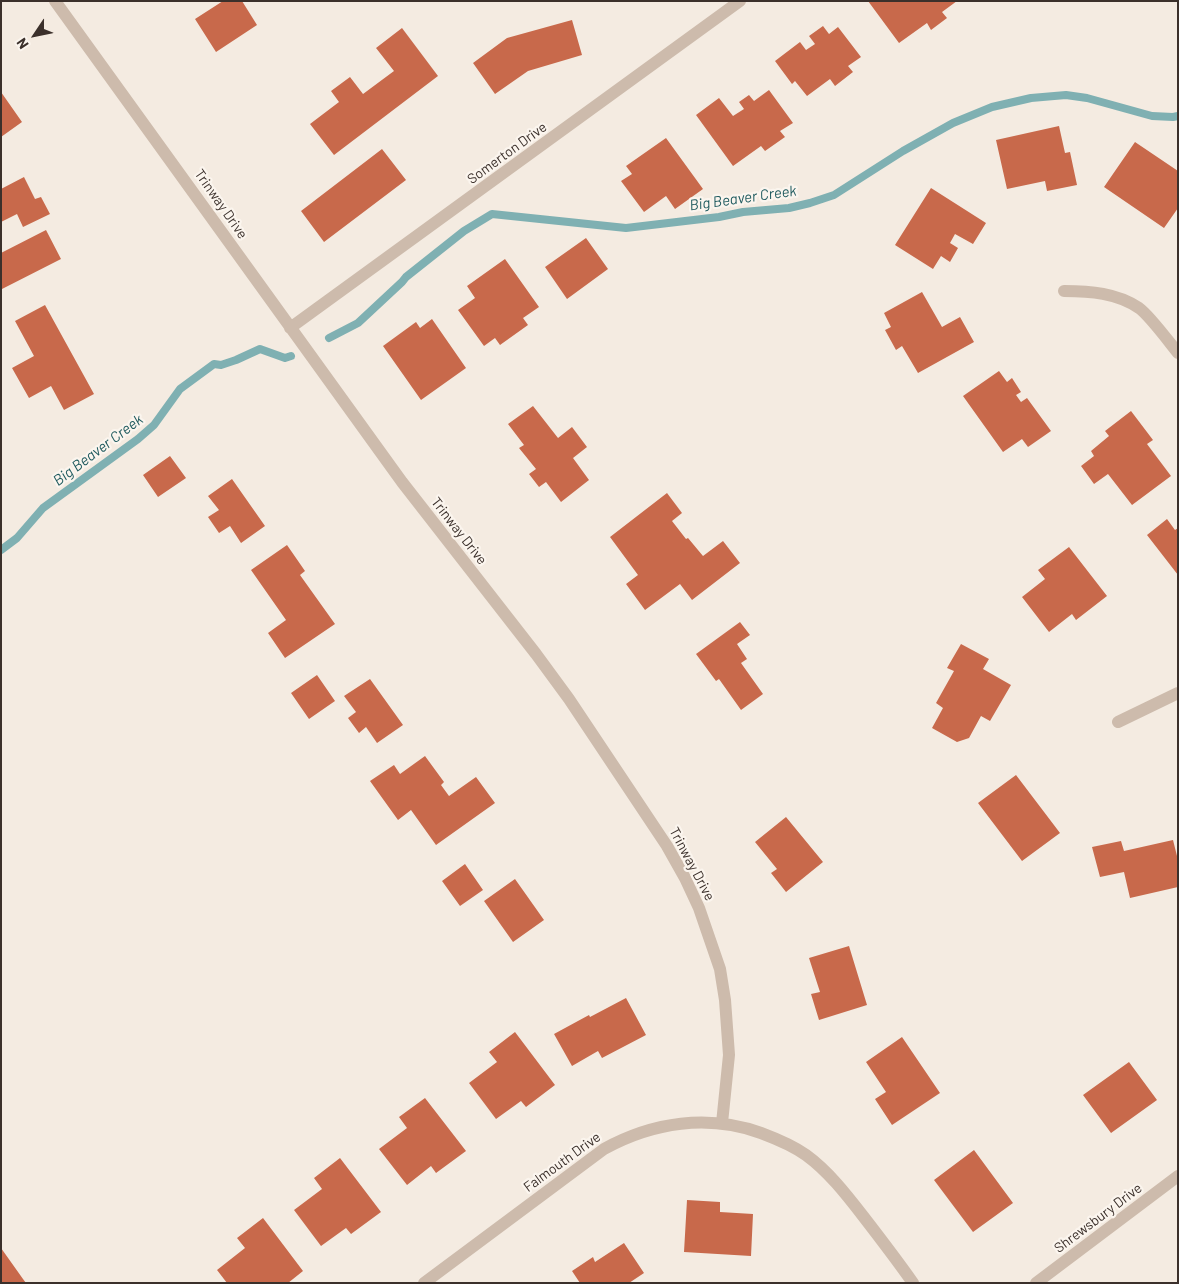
<!DOCTYPE html>
<html>
<head>
<meta charset="utf-8">
<style>
	body { margin:0 }
	#map { position:relative; width:1179px; height:1284px; overflow:hidden; background:#f4ebe1; font-family:Barlow,sans-serif }
	canvas { display:block }
	.frame { position:absolute; inset:0; border:2px solid #3b302b; pointer-events:none }
	.north { position:absolute; left:10px; top:10px; width:50px; height:50px; -webkit-text-stroke:4px #fbf5ee; paint-order:stroke; rotate:236deg; font-size:14px; font-weight:700; line-height:20px; text-align:center; color:#3b302b }
	.north::after { content:''; display:block; margin:auto; width:18px; height:22px; background:#3b302b; clip-path:polygon(50% 0,100% 100%,50% 72%,0 100%) }
</style>
</head>
<body>
<div id="map">
<canvas width="1179" height="1284"></canvas>
<div class="frame"></div>
<div class="north">N</div>
</div>
<script>
const context = document.querySelector('canvas').getContext('2d');
context.lineJoin = 'round';
function stroke(path, color, width, dash) {
  context.strokeStyle = color;
  context.lineWidth = width;
  context.lineCap = dash ? 'butt' : 'round';
  context.setLineDash(dash || []);
  context.stroke(path);
}
function paint(path, color) {
  context.fillStyle = color;
  context.fill(path, 'evenodd');
}
function write(font, color, halo, rows, align = 'center') {
  context.font = font + ' Barlow,sans-serif';
  context.lineWidth = 4.5;
  context.setLineDash([]);
  context.textBaseline = 'middle';
  context.strokeStyle = halo;
  context.fillStyle = color;
  for (const [text, x, y, turn = 0] of rows) {
    context.save();
    context.translate(x, y);
    context.rotate((+turn || 0) * Math.PI / 180);
    context.textAlign = isNaN(turn) ? turn : align;
    if (halo) context.strokeText(text, 0, 0);
    context.fillText(text, 0, 0);
    context.restore();
  }
}
const stream = new Path2D(`
	M 329,338 L 358,323 L 402,282 L 406,277 L 464,231 L 492,214 L 626,228 L 719,217 L 743,212 L 789,208 L 810,203 L 834,195 L 903,151 L 953,123 L 992,107 L 1031,98 L 1066,95 L 1087,98 L 1152,116 L 1173,117 L 1178,116
	M 1,550 L 17,538 L 43,508 L 138,439 L 154,425 L 180,389 L 214,364 L 221,365 L 236,360 L 260,349 L 285,358 L 291,356`);
const building = new Path2D(`
	M 223,1 L 242,1 L 257,25 L 216,52 L 195,19 Z
	M 868,1 L 957,1 L 942,12 L 947,18 L 931,30 L 927,23 L 899,43 Z
	M 572,20 L 582,55 L 528,71 L 495,94 L 473,63 L 507,38 Z
	M 823,26 L 829,34 L 838,27 L 861,57 L 848,66 L 853,72 L 835,86 L 830,79 L 807,96 L 795,81 L 792,84 L 775,61 L 800,42 L 806,50 L 815,44 L 809,36 Z
	M 402,28 L 438,76 L 334,155 L 310,124 L 339,102 L 331,91 L 350,77 L 363,94 L 394,71 L 376,48 Z
	M 769,90 L 793,123 L 780,131 L 785,137 L 765,151 L 761,146 L 733,166 L 696,115 L 719,98 L 733,116 L 744,109 L 739,102 L 749,95 L 754,101 Z
	M 1,92 L 22,122 L 1,137 Z
	M 1059,126 L 1065,153 L 1070,152 L 1077,185 L 1047,191 L 1045,181 L 1007,189 L 996,140 Z
	M 666,138 L 703,189 L 675,209 L 666,196 L 644,212 L 621,181 L 632,174 L 626,166 Z
	M 1135,142 L 1178,171 L 1178,208 L 1164,228 L 1104,187 Z
	M 382,149 L 406,180 L 324,242 L 301,211 Z
	M 24,177 L 35,199 L 41,197 L 50,214 L 23,227 L 17,214 L 1,222 L 1,189 Z
	M 931,188 L 986,223 L 973,244 L 955,234 L 950,243 L 958,248 L 950,262 L 941,256 L 933,269 L 895,245 Z
	M 46,230 L 61,259 L 2,289 L 1,253 Z
	M 586,238 L 608,269 L 567,299 L 545,267 Z
	M 505,259 L 539,307 L 523,318 L 528,325 L 500,345 L 495,338 L 484,346 L 458,310 L 475,298 L 467,286 Z
	M 922,292 L 942,327 L 960,317 L 974,342 L 918,373 L 902,346 L 896,350 L 885,330 L 891,327 L 884,313 Z
	M 45,305 L 94,394 L 64,410 L 51,386 L 29,398 L 12,368 L 34,356 L 15,321 Z
	M 432,319 L 466,368 L 421,400 L 383,346 L 416,322 L 420,328 Z
	M 999,371 L 1007,382 L 1012,378 L 1021,392 L 1016,395 L 1021,402 L 1027,398 L 1051,431 L 1028,447 L 1022,439 L 1003,452 L 963,396 Z
	M 533,406 L 558,438 L 572,427 L 587,447 L 573,458 L 589,480 L 561,502 L 546,482 L 539,487 L 529,474 L 536,469 L 519,448 L 524,445 L 508,424 Z
	M 1131,411 L 1153,440 L 1147,444 L 1171,476 L 1132,505 L 1108,474 L 1094,484 L 1081,466 L 1094,456 L 1091,451 L 1109,436 L 1105,431 Z
	M 170,456 L 186,478 L 158,497 L 143,475 Z
	M 232,479 L 265,526 L 241,543 L 230,526 L 219,533 L 208,517 L 219,510 L 208,496 Z
	M 667,493 L 682,513 L 672,521 L 686,539 L 688,538 L 703,556 L 723,541 L 740,563 L 692,600 L 680,584 L 645,610 L 626,584 L 638,575 L 610,537 Z
	M 1167,519 L 1175,530 L 1178,528 L 1178,575 L 1147,535 Z
	M 287,545 L 305,571 L 300,575 L 335,624 L 285,658 L 268,633 L 286,620 L 251,570 Z
	M 1069,547 L 1107,596 L 1076,620 L 1072,614 L 1049,632 L 1022,597 L 1045,579 L 1038,570 Z
	M 740,622 L 750,635 L 737,644 L 747,659 L 741,663 L 763,694 L 741,710 L 719,679 L 716,681 L 696,654 Z
	M 961,644 L 989,659 L 983,669 L 1011,685 L 990,721 L 981,716 L 969,738 L 957,742 L 932,728 L 943,708 L 936,703 L 954,671 L 947,668 Z
	M 317,675 L 335,701 L 309,719 L 291,693 Z
	M 370,679 L 403,725 L 377,743 L 366,727 L 359,733 L 348,718 L 356,712 L 344,696 Z
	M 425,756 L 444,782 L 441,785 L 449,796 L 476,777 L 495,803 L 436,845 L 411,810 L 398,820 L 370,781 L 394,765 L 400,774 Z
	M 1016,775 L 1060,833 L 1022,861 L 978,803 Z
	M 786,817 L 823,862 L 786,892 L 771,873 L 777,869 L 755,842 Z
	M 1173,840 L 1178,860 L 1178,887 L 1130,898 L 1124,872 L 1100,877 L 1092,847 L 1121,841 L 1124,851 Z
	M 465,864 L 483,890 L 460,906 L 442,881 Z
	M 515,879 L 544,920 L 513,942 L 484,901 Z
	M 849,946 L 867,1005 L 819,1020 L 811,994 L 820,992 L 809,958 Z
	M 626,998 L 646,1035 L 602,1058 L 598,1051 L 572,1066 L 554,1034 L 589,1015 L 590,1017 Z
	M 515,1032 L 555,1085 L 526,1107 L 521,1101 L 496,1119 L 469,1083 L 497,1062 L 489,1052 Z
	M 902,1037 L 940,1093 L 892,1125 L 875,1099 L 886,1092 L 866,1062 Z
	M 1129,1062 L 1157,1100 L 1111,1133 L 1083,1095 Z
	M 425,1098 L 466,1151 L 436,1173 L 431,1166 L 407,1185 L 379,1149 L 407,1128 L 399,1117 Z
	M 974,1150 L 1013,1203 L 973,1232 L 934,1180 Z
	M 340,1158 L 381,1212 L 351,1234 L 346,1228 L 321,1246 L 294,1210 L 322,1189 L 314,1178 Z
	M 687,1200 L 720,1202 L 720,1212 L 753,1214 L 751,1256 L 684,1252 Z
	M 263,1218 L 303,1271 L 288,1283 L 227,1283 L 217,1270 L 245,1248 L 237,1238 Z
	M 624,1243 L 644,1273 L 629,1283 L 580,1283 L 572,1271 L 593,1257 L 595,1262 Z
	M 1,1248 L 23,1279 L 26,1283 L 1,1283 Z`);
const street = new Path2D(`
	M 55,1 L 402,482 L 536,654 L 569,699 L 667,846 L 685,878 L 699,908 L 720,969 L 725,1000 L 729,1055 L 722,1123
	M 1064,291 C 1090,291 1117,293 1139,308 C 1150,316 1169,342 1178,353
	M 290,328 L 740,1
	M 1118,722 L 1178,693
	M 424,1283 L 604,1149 C 653,1122 708,1114 761,1133 C 777,1139 792,1145 806,1155 C 828,1171 846,1194 863,1216 C 880,1238 897,1260 913,1283
	M 1036,1283 L 1178,1176`);
const streetNames = [
	["Somerton Drive",507,153,-36],
	["Trinway Drive",221,204,55],
	["Trinway Drive",459,531,52],
	["Trinway Drive",692,864,62],
	["Falmouth Drive",562,1162,-36],
	["Shrewsbury Drive",1098,1218,-37]
];
const waterNames = [
	["Big Beaver Creek",743,198,-8],
	["Big Beaver Creek",98,450,-37]
];
stroke(stream, '#7fb0b2', 8);
paint(building, '#c8694b');
stroke(street, '#cdbbac', 12);
write('14px', '#3b302b', '#fbf5ee', streetNames);
write('italic 15px', '#1f5a5e', '#fbf5ee', waterNames);
</script>
</body>
</html>
